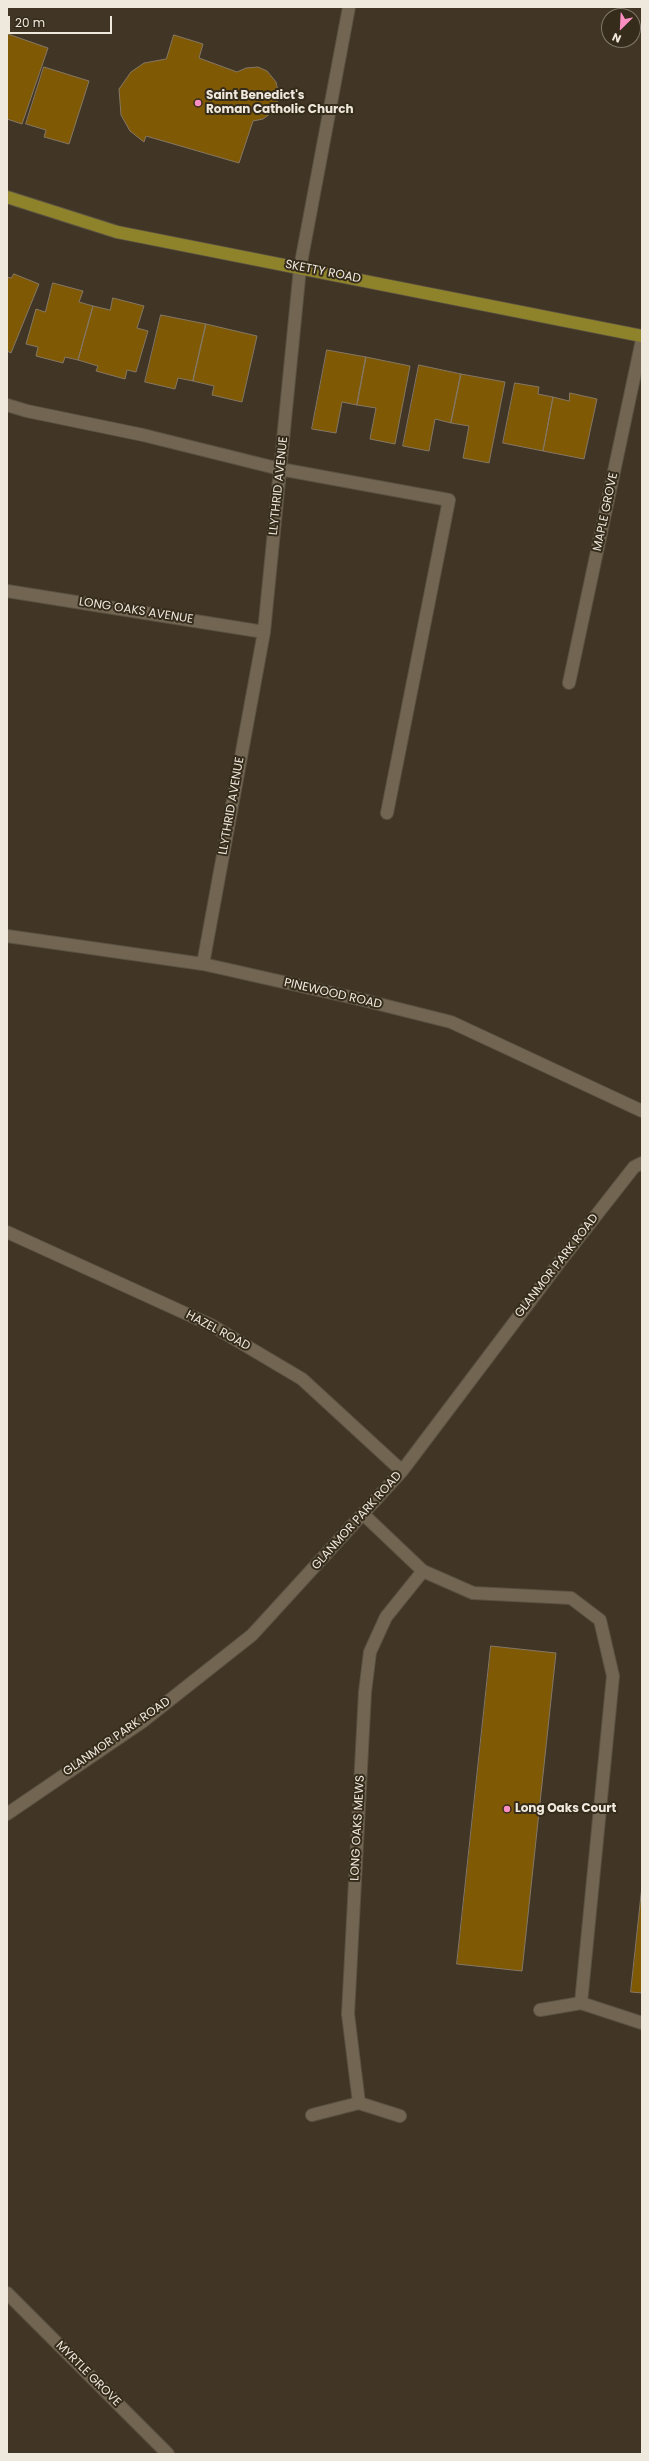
<!DOCTYPE html>
<html>
<head>
<meta charset="utf-8">
<style>
	body { margin:0 }
	#map { position:relative; width:649px; height:2461px; overflow:hidden; background:#413625; font-family:Poppins,sans-serif }
	canvas { display:block }
	.frame { position:absolute; inset:0; border:8px solid #efe8dd; pointer-events:none }
	.north { position:absolute; left:601px; top:8px; width:40px; height:40px; box-sizing:border-box; background:#362c1b; border:1px solid #807769; border-radius:50%; rotate:204deg; font-size:11px; font-weight:700; line-height:16px; text-align:center; color:#efe8dd }
	.north::after { content:''; display:block; margin:auto; width:14px; height:18px; background:#fc8fc2; clip-path:polygon(50% 0,100% 100%,50% 72%,0 100%) }
	.scale { position:absolute; left:8px; top:16px; width:104px; height:18px; box-sizing:border-box; border:2px solid #efe8dd; border-top:0; padding-left:5px; font-size:12px; line-height:14px; white-space:nowrap; color:#efe8dd; -webkit-text-stroke:3px #362c1b; paint-order:stroke }
</style>
</head>
<body>
<div id="map">
<canvas width="649" height="2461"></canvas>
<div class="frame"></div>
<div class="north">N</div>
<div class="scale">20 m</div>
</div>
<script>
const context = document.querySelector('canvas').getContext('2d');
context.lineJoin = 'round';
function paint(path, color) {
  context.fillStyle = color;
  context.fill(path, 'evenodd');
}
function stroke(path, color, width, dash) {
  context.strokeStyle = color;
  context.lineWidth = width;
  context.lineCap = dash ? 'butt' : 'round';
  context.setLineDash(dash || []);
  context.stroke(path);
}
function write(font, color, halo, rows, align = 'center') {
  context.font = font + ' Poppins,sans-serif';
  context.lineWidth = 4;
  context.setLineDash([]);
  context.textBaseline = 'middle';
  context.strokeStyle = halo;
  context.fillStyle = color;
  for (const [text, x, y, turn = 0] of rows) {
    context.save();
    context.translate(x, y);
    context.rotate((+turn || 0) * Math.PI / 180);
    context.textAlign = isNaN(turn) ? turn : align;
    if (halo) context.strokeText(text, 0, 0);
    context.fillText(text, 0, 0);
    context.restore();
  }
}
const building = new Path2D(`
	M 8,34 L 48,48 L 22,124 L 7,119 Z
	M 174,35 L 203,44 L 199,58 L 237,72 L 246,68 L 258,67 L 267,71 L 276,82 L 279,96 L 274,111 L 263,119 L 253,121 L 239,163 L 146,136 L 144,142 L 130,131 L 121,115 L 119,89 L 131,72 L 144,63 L 166,59 Z
	M 44,67 L 89,81 L 69,144 L 44,137 L 46,130 L 26,124 Z
	M 14,274 L 39,284 L 11,353 L 7,351 L 7,277 L 11,278 Z
	M 53,283 L 83,291 L 79,302 L 93,306 L 78,360 L 65,357 L 63,363 L 36,356 L 38,347 L 26,344 L 36,309 L 45,312 Z
	M 113,298 L 144,306 L 137,328 L 148,331 L 136,372 L 127,370 L 125,379 L 96,371 L 98,366 L 78,360 L 93,306 L 110,310 Z
	M 161,315 L 206,324 L 193,381 L 178,378 L 175,389 L 145,382 Z
	M 206,324 L 257,336 L 242,402 L 212,395 L 214,386 L 193,381 Z
	M 327,350 L 366,357 L 357,405 L 342,402 L 336,433 L 312,429 Z
	M 366,357 L 410,366 L 395,444 L 370,439 L 376,408 L 357,405 Z
	M 419,365 L 461,374 L 451,423 L 435,419 L 429,451 L 403,446 Z
	M 461,374 L 505,382 L 489,463 L 463,458 L 469,426 L 451,423 Z
	M 515,383 L 539,387 L 538,394 L 553,397 L 543,451 L 503,443 Z
	M 570,393 L 597,399 L 584,459 L 543,451 L 553,397 L 569,401 Z
	M 491,1646 L 556,1653 L 522,1971 L 457,1964 Z
	M 642,1886 L 642,1993 L 631,1992 Z`);
const minor = new Path2D(`
	M 7,405 L 27,411 L 143,435 L 280,469 L 449,500 L 387,813
	M 7,591 L 264,632
	M 569,683 L 642,340
	M 7,936 L 203,964 L 363,1000 L 451,1022 L 642,1111
	M 203,964 L 264,632 L 300,268 L 349,7
	M 7,1232 L 211,1325 L 302,1379 L 402,1471
	M 363,1514 L 423,1571 L 473,1593 L 571,1598 L 600,1620 L 613,1676 L 581,2003
	M 7,1814 L 142,1722 L 252,1635 L 402,1471 L 562,1259 L 634,1167 L 642,1163
	M 540,2010 L 581,2003 L 642,2023
	M 359,2103 L 348,2014 L 365,1692 L 370,1652 L 386,1617 L 423,1571
	M 312,2115 L 359,2103 L 400,2116
	M 7,2293 L 168,2454`);
const major = new Path2D(`
	M 7,197 L 117,232 L 642,336`);
const markers = [
	[198,103,4,"#fc8fc2"],
	[507,1809,4,"#fc8fc2"]
];
const poiNames = [
	["Saint Benedict's",206,96],
	["Roman Catholic Church",206,110],
	["Long Oaks Court",515,1809]
];
const streetNames = [
	["SKETTY ROAD",323,272,11],
	["LLYTHRID AVENUE",279,486,-84],
	["MAPLE GROVE",606,512,-78],
	["LONG OAKS AVENUE",136,611,9],
	["LLYTHRID AVENUE",232,806,-80],
	["PINEWOOD ROAD",333,994,13],
	["GLANMOR PARK ROAD",557,1266,-52],
	["HAZEL ROAD",218,1331,28],
	["GLANMOR PARK ROAD",357,1521,-48],
	["GLANMOR PARK ROAD",117,1737,-35],
	["LONG OAKS MEWS",358,1828,-87],
	["MYRTLE GROVE",88,2374,45]
];
paint(building, '#805904');
stroke(building, '#847764', 1);
stroke(minor, '#5b5243', 14);
stroke(major, '#5b5243', 14);
stroke(minor, '#726653', 12);
stroke(major, '#8e832b', 12);
for (const [x, y, r, color] of markers) {
  const dot = new Path2D();
  dot.arc(x, y, r, 0, 2 * Math.PI);
  context.fillStyle = color;
  context.fill(dot);
  stroke(dot, '#362c1b', 1.5);
}
write('bold 12px', '#efe8dd', '#362c1b', poiNames, 'left');
write('12px', '#efe8dd', '#362c1b', streetNames);
</script>
</body>
</html>
